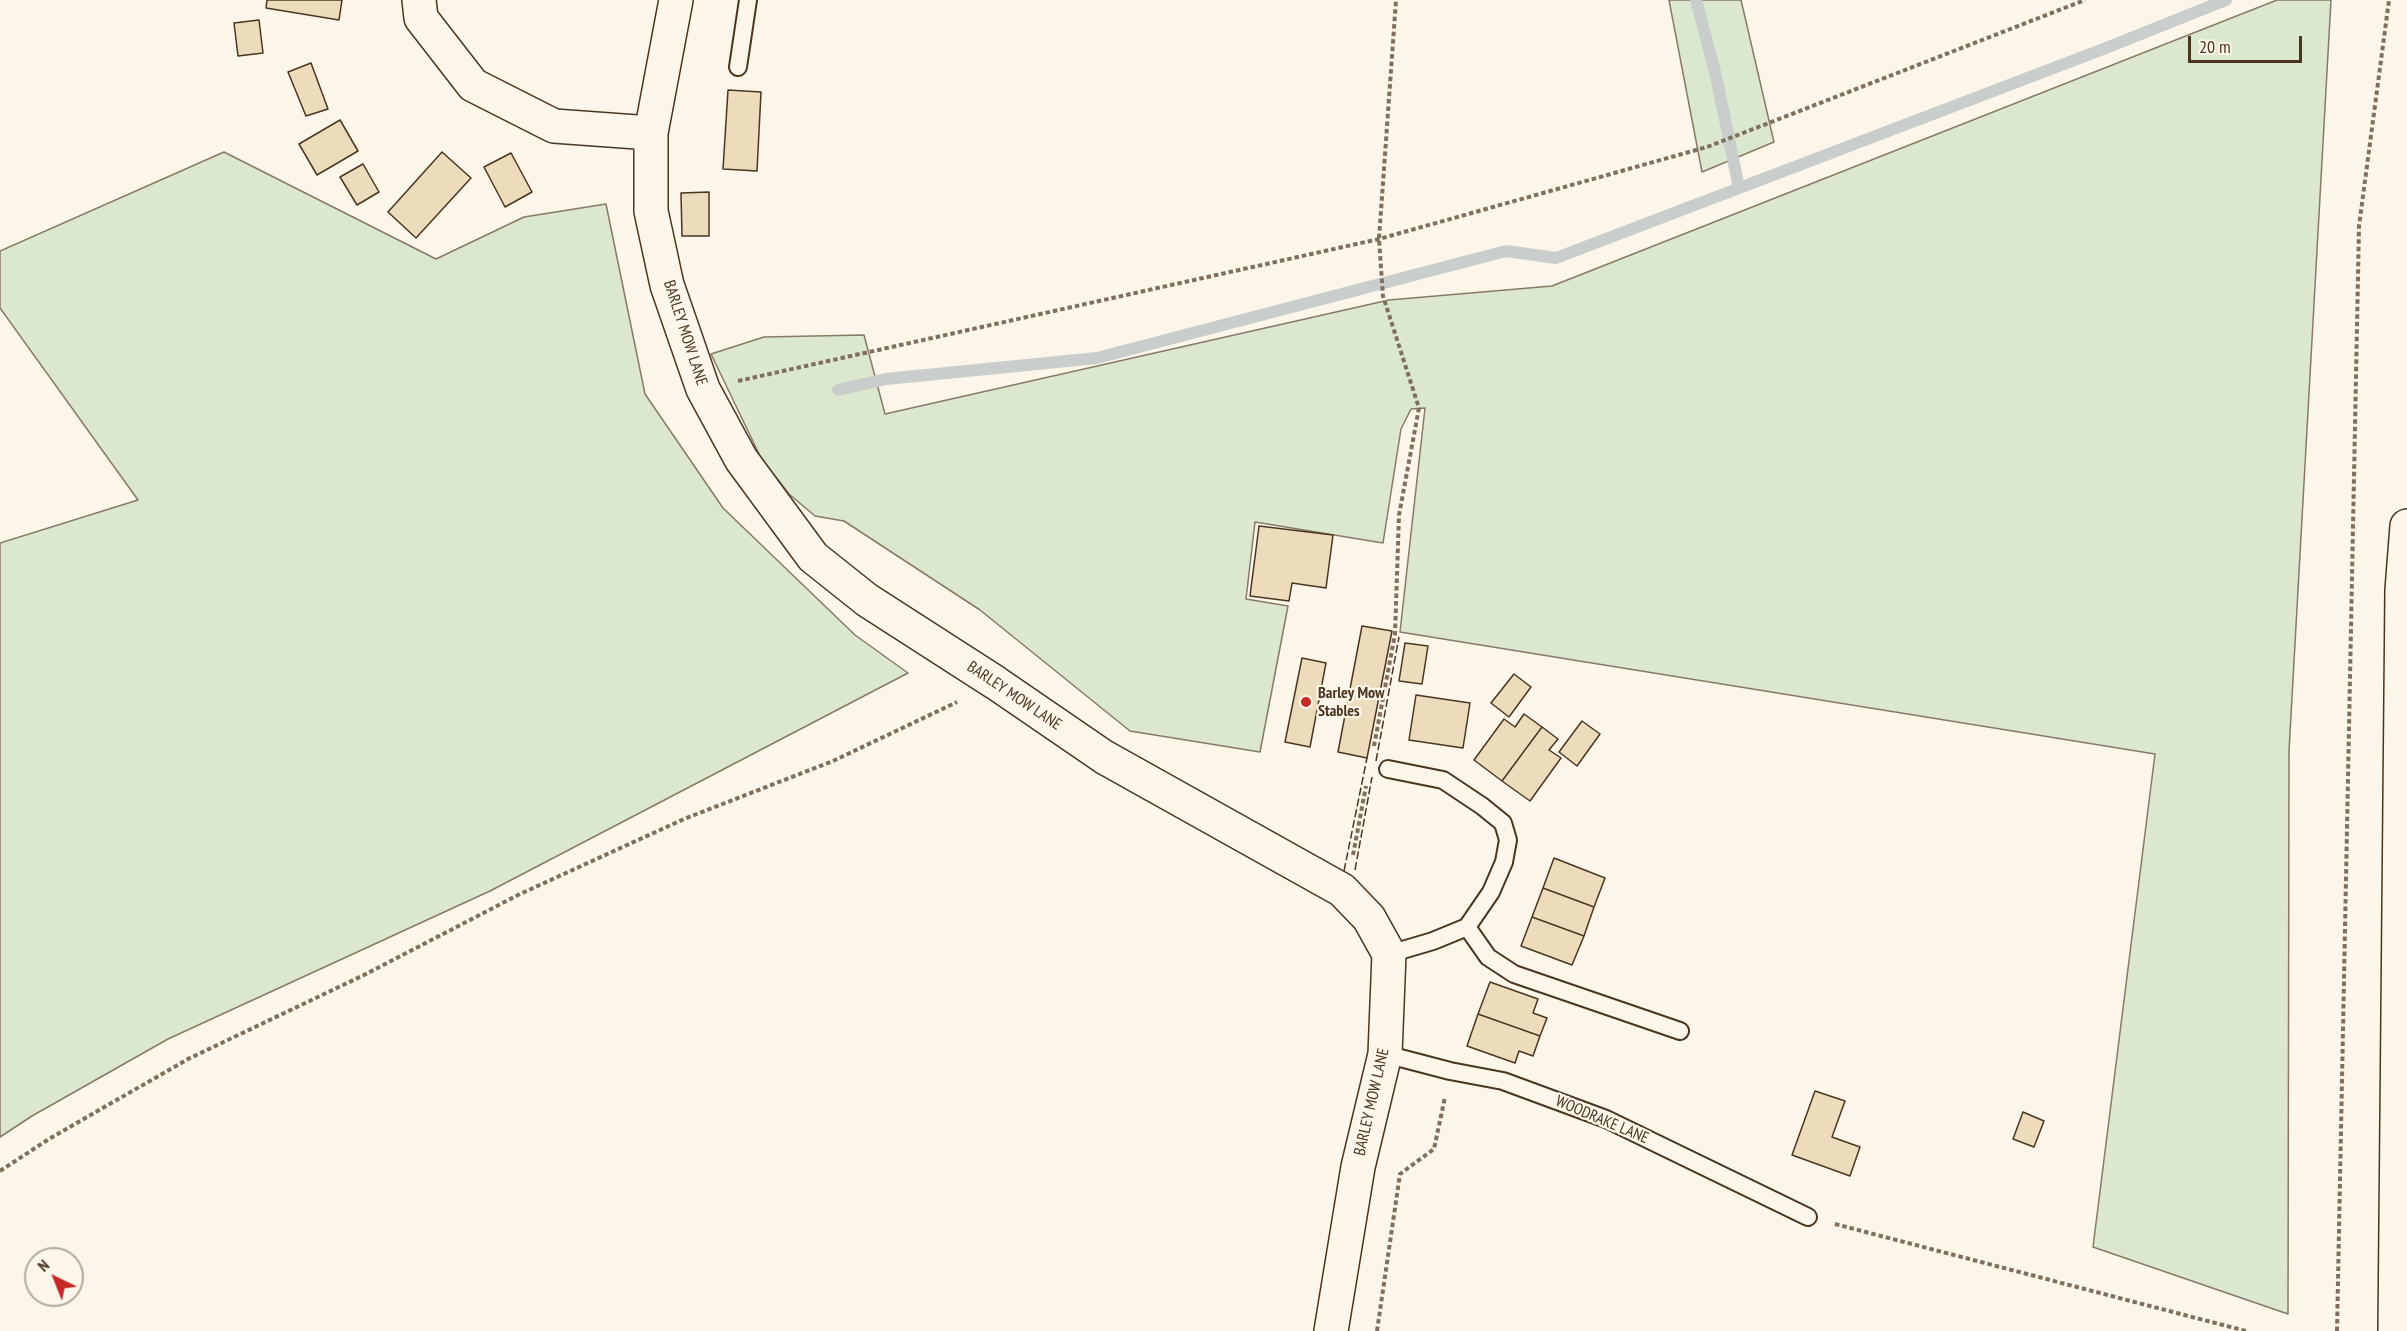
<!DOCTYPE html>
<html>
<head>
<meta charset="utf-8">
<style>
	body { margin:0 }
	#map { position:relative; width:2407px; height:1331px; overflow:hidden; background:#fbf6e9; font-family:"PT Sans Narrow",sans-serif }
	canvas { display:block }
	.north { position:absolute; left:24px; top:1247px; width:60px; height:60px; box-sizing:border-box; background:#fbf6e9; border:2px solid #b4a999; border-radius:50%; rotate:317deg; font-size:16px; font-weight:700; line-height:24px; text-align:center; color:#4a3520 }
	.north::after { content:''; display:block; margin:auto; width:21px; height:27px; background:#c62828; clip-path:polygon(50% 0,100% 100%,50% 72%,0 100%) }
	.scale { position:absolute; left:2188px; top:36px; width:114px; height:27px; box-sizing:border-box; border:3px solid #4a3520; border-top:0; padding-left:8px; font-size:18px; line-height:21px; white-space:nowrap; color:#4a3520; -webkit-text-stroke:4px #fbf6e9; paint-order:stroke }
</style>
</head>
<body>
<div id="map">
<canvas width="2407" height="1331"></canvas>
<div class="north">N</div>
<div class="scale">20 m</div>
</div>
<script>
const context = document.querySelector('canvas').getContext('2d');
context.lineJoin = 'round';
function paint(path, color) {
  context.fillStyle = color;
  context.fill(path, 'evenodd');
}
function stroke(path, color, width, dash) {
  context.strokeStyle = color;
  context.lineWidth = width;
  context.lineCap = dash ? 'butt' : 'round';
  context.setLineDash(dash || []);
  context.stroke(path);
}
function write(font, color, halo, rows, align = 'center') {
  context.font = font + ' "PT Sans Narrow",sans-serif';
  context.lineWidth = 4.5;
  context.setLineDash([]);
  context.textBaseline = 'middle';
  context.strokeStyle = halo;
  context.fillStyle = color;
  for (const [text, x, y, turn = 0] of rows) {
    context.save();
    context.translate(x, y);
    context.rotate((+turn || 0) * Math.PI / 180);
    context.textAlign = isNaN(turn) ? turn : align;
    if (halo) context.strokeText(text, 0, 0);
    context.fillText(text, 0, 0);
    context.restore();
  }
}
const green = new Path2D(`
	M 1669,0 L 1741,0 L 1774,142 L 1702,172 Z
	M 2277,0 L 2331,0 L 2289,751 L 2288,1314 L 2093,1247 L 2155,754 L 1400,632 L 1425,408 L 1411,409 L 1401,429 L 1383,543 L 1255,522 L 1246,599 L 1288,606 L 1260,752 L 1130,731 L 980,610 L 844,521 L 815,516 L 789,494 L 761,458 L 711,354 L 764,337 L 864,335 L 885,414 L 1389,300 L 1552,286 Z
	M 224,152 L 436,259 L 524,217 L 606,204 L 645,394 L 723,508 L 855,635 L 908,673 L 490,891 L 168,1039 L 32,1116 L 0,1137 L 0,543 L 138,500 L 0,308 L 0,251 Z`);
const stream = new Path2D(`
	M 1696,0 L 1716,76 L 1739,188
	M 838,390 L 886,379 L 1097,358 L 1506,251 L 1556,258 L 2106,48 L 2226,0`);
const building = new Path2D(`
	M 267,0 L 342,0 L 339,20 L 266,8 Z
	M 259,20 L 263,53 L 238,56 L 234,23 Z
	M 311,63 L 328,109 L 306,116 L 288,72 Z
	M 728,90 L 761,92 L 757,171 L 723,169 Z
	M 340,120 L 358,151 L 317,175 L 299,144 Z
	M 442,152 L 471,178 L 416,238 L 388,212 Z
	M 511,153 L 532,192 L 505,207 L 484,167 Z
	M 363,164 L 379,192 L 357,205 L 340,177 Z
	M 709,192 L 709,236 L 682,236 L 681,193 Z
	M 1259,526 L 1333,535 L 1326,588 L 1292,583 L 1289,601 L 1250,596 Z
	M 1362,626 L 1392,631 L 1367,758 L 1338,752 Z
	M 1405,643 L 1428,646 L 1422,684 L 1399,681 Z
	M 1302,658 L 1326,663 L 1310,747 L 1285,742 Z
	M 1514,674 L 1531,687 L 1509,717 L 1491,703 Z
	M 1416,695 L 1470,703 L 1463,748 L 1409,740 Z
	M 1524,714 L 1542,727 L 1502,781 L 1474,760 L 1504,719 L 1515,727 Z
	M 1582,721 L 1600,734 L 1577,766 L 1559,752 Z
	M 1542,727 L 1558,739 L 1549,750 L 1561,758 L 1530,801 L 1502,781 Z
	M 1554,858 L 1605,878 L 1594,907 L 1543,888 Z
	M 1543,888 L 1594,907 L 1584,936 L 1532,917 Z
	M 1532,917 L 1584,936 L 1572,965 L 1521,946 Z
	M 1490,982 L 1538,999 L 1533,1013 L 1547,1018 L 1540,1036 L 1478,1014 Z
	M 1478,1014 L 1540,1036 L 1533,1056 L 1519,1051 L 1515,1063 L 1467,1046 Z
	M 1815,1091 L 1845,1101 L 1832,1137 L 1860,1147 L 1850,1176 L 1792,1155 Z
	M 2023,1112 L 2044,1121 L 2034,1147 L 2013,1139 Z`);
const path = new Path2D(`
	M 738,381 L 1379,239 L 1707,147 L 2085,0
	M 1374,746 L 1395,634 L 1399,515 L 1419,408 L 1383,296 L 1379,239 L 1396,0
	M 1353,855 L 1366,786
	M 0,1171 L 49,1139 L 188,1059 L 364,975 L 520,894 L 684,819 L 833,761 L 957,702
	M 1835,1224 L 2246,1331
	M 1377,1331 L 1400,1174 L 1434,1149 L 1445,1097
	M 2337,1331 L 2359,226 L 2389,0`);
const lane = new Path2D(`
	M 738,67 L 748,0
	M 1388,769 L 1443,780 L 1482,806 L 1503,823 L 1508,840 L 1504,862 L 1491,892 L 1467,927 L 1433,941 L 1389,954
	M 1467,927 L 1488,957 L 1514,974 L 1680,1031
	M 1385,1054 L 1450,1071 L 1503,1081 L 1606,1119 L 1808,1217`);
const street = new Path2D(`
	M 419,0 L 421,18 L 473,85 L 554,126 L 651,133
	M 676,0 L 651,133 L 651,211 L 667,285 L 703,389 L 741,459 L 813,557 L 867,600 L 996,683 L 1104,757 L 1342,890 L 1369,918 L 1389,954 L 1385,1054 L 1358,1167 L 1331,1331`);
const highway = new Path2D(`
	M 2395,1331 L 2402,590 L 2407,526`);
const fence = new Path2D(`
	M 1376,761 L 1399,637
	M 1355,870 L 1372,777
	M 1344,871 L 1367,758`);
const markers = [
	[1306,702,6,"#c62828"]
];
const streetNames = [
	["BARLEY MOW LANE",685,333,72],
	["BARLEY MOW LANE",1014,696,34],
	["BARLEY MOW LANE",1372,1102,-77],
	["WOODRAKE LANE",1602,1120,23]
];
const poiNames = [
	["Barley Mow",1318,693],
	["Stables",1318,711]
];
paint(green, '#dce7d0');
stroke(green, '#887966', 1.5);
stroke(stream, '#c9cecd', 12);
paint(building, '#ecdcbc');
stroke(building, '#4a3520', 1.5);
stroke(lane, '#4a3520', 20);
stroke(street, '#4a3520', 36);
stroke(highway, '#4a3520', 36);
stroke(path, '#7f6f5c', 4, [4.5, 3]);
stroke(lane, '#fbf6e9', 16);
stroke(street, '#fbf6e9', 33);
stroke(highway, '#fbf6e9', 33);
stroke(fence, '#4a3520', 1.5, [8, 3]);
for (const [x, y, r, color] of markers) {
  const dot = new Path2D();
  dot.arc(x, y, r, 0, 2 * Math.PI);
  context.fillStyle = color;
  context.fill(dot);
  stroke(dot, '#fbf6e9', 2);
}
write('16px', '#4a3520', '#fbf6e9', streetNames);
write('bold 16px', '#4a3520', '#fbf6e9', poiNames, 'left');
</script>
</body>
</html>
